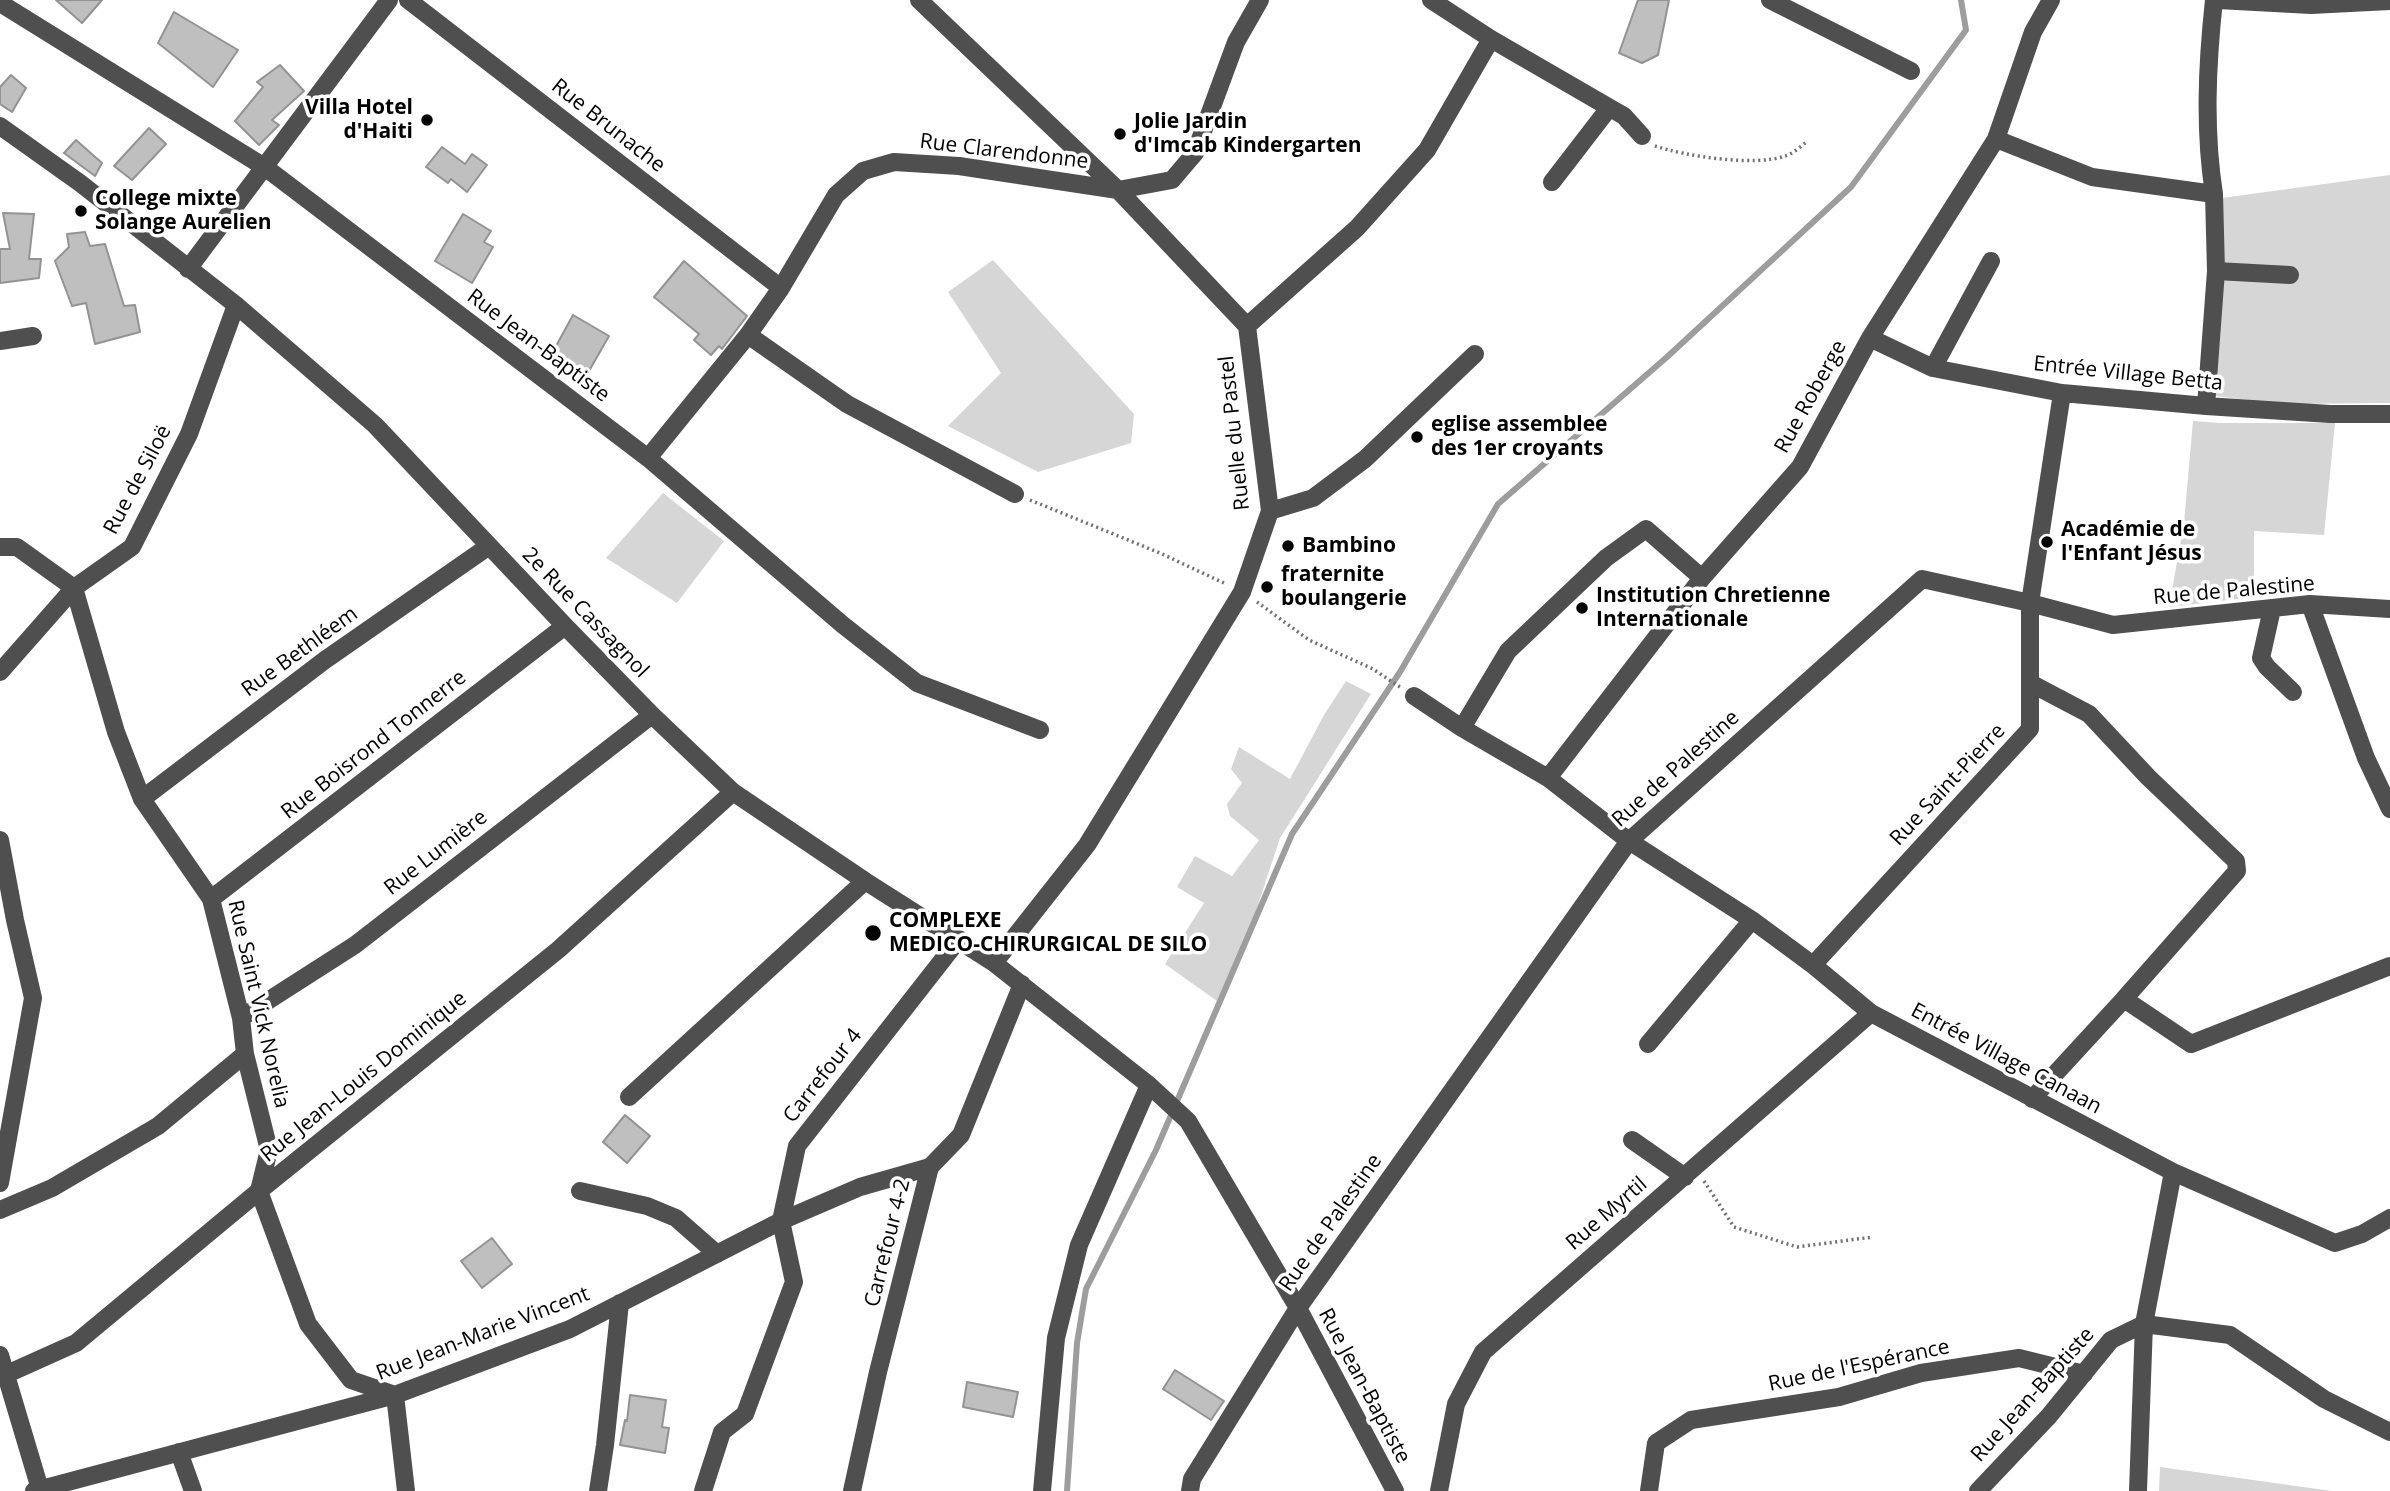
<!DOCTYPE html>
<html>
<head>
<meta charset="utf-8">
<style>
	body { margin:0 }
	canvas { display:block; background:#fff }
</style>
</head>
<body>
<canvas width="2390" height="1491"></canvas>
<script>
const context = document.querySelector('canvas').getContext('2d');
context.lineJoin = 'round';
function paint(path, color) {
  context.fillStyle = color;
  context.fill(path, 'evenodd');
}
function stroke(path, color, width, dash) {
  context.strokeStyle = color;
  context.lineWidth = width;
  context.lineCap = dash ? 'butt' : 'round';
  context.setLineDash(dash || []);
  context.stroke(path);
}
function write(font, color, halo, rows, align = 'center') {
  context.font = font + ' "Open Sans",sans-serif';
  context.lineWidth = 7;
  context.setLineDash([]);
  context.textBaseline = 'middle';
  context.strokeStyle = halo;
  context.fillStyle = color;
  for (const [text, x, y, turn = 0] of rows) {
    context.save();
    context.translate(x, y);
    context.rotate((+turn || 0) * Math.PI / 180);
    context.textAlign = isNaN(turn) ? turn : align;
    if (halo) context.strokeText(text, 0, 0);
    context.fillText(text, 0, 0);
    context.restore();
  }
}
const green = new Path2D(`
	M 2390,175 L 2390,403 L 2283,404 L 2206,395 L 2222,198 Z
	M 993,260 L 1134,414 L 1131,443 L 1038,472 L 948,426 L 1001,373 L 948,292 Z
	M 2193,421 L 2220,423 L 2335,423 L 2324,535 L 2254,531 L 2254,597 L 2169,607 L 2184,523 Z
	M 663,493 L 724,541 L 677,603 L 606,558 Z
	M 1346,681 L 1371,694 L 1280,838 L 1250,929 L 1217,1001 L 1165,964 L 1204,903 L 1177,887 L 1195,856 L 1232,876 L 1259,840 L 1230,816 L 1227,804 L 1242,783 L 1231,769 L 1239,747 L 1290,779 L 1324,715 Z
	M 2160,1467 L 2332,1491 L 2159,1491 Z`);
const stream = new Path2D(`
	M 1067,1491 L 1077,1343 L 1086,1289 L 1156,1150 L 1292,834 L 1400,672 L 1498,504 L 1667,357 L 1851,187 L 1966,30 L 1961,0`);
const building = new Path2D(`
	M 56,0 L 102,0 L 82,23 Z
	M 1638,0 L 1669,0 L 1658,55 L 1642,63 L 1619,53 Z
	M 174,12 L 238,50 L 213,87 L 158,43 Z
	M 280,65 L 304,91 L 272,120 L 279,125 L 259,145 L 235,121 L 263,87 L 257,82 Z
	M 11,75 L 26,88 L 12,112 L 0,104 L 0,87 Z
	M 149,128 L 166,144 L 132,180 L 114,166 Z
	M 76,140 L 102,163 L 95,176 L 64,153 Z
	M 442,147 L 465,164 L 472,154 L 487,165 L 467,192 L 451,179 L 448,183 L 426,167 Z
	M 3,213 L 34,214 L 29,259 L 41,259 L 39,278 L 0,283 L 0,249 L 10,249 Z
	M 463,214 L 491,231 L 484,242 L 493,247 L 472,283 L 435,261 Z
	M 85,232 L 90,246 L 105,244 L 124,306 L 135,305 L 140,332 L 95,344 L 86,303 L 72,306 L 55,261 L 69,247 L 67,234 Z
	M 684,261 L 747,316 L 722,349 L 719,346 L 711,355 L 694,340 L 699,334 L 654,297 Z
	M 573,315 L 609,336 L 585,378 L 550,357 Z
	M 625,1115 L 650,1136 L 627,1163 L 603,1142 Z
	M 492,1238 L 512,1264 L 482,1288 L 461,1261 Z
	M 1175,1370 L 1224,1401 L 1211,1420 L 1163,1389 Z
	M 967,1382 L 1018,1392 L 1013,1417 L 963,1407 Z
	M 630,1395 L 666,1400 L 662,1427 L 669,1428 L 665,1453 L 620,1445 L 625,1420 L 627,1421 Z`);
const path = new Path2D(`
	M 1655,146 C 1685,156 1755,167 1785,156 C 1793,154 1801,146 1808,141
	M 1030,500 L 1160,553 L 1226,584
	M 1257,602 L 1309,640 L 1373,669 L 1400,687
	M 1704,1181 L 1734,1227 L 1797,1247 L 1873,1237`);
const minor = new Path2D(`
	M 408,0 L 781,288
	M 919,0 L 1118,190 L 1247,326
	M 1431,0 L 1491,39 L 1624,116 L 1642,136
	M 1770,0 L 1911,71
	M 2214,0 C 2207,65 2204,130 2214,194
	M 2218,0 L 2311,5 L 2390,1
	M 0,3 L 266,168 L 648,458 L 843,625 L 917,683 L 1040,730
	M 0,126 L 80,183 L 236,305 L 375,425 L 565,626 L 652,715 L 733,792 L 865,881 L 994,963 L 1149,1085 L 1188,1121 L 1298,1308 L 1395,1491
	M 1996,139 L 2092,177 L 2214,194 L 2216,271 L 2206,406
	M 1552,182 L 1609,108
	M 188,269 L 389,0
	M 2216,271 L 2290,275
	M 748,335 L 847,404 L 1015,494
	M 1870,338 L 1933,368 L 2062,393 L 2206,406 L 2330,414 L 2390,414
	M 0,341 L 33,336
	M 1933,368 L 1991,261
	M 648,458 L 748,335 L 781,288 L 836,195 L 863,171 L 894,162 L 959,166 L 1118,190 L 1172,180 L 1195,153 L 1236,42 L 1260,0
	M 1270,511 L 1313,498 L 1365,459 L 1475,354
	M 0,547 L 17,547 L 74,588 L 116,732 L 142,799 L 211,899 L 241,1018 L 245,1054 L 269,1150 L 259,1191 L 308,1324 L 351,1380 L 395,1395 L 406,1491
	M 2310,604 L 2366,758 L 2390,809
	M 2272,609 L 2261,658 L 2267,667 L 2293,692
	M 0,672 L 74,588 L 132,547 L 189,434 L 236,305
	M 2032,684 L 2089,714 L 2148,777 L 2236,861 L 2237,871 L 2124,999
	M 1414,696 L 1462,728 L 1548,778 L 1629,841 L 1752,920 L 1813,965 L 1871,1013 L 2173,1172 L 2335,1243 L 2362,1234 L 2390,1218
	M 1462,728 L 1508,651 L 1606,558 L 1646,529 L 1702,578
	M 1548,778 L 1702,578 L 1800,467 L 1870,338 L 1996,139 L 2033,32 L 2051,0
	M 142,799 L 325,660 L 489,546
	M 0,840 L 15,920 L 33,998 L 0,1183
	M 211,899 L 565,626
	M 994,963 L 1087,845 L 1242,592 L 1270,511 L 1247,326 L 1357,228 L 1427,150 L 1491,39
	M 1813,965 L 2030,729 L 2030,603 L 2062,393
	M 241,1018 L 355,945 L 652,715
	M 1648,1044 L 1752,920
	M 629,1097 L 865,881
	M 2032,1099 L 2124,999 L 2191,1044 L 2390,966
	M 1632,1140 L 1685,1177
	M 580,1191 L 647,1206 L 676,1218 L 717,1254
	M 0,1210 L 52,1188 L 158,1126 L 245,1054
	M 0,1355 L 40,1489
	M 7,1374 L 76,1343 L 259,1191 L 558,950 L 733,792
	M 179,1452 L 193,1491
	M 34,1491 L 395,1395 L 570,1329 L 781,1221 L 860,1187 L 930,1167
	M 598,1491 L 605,1445 L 620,1303
	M 703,1491 L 722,1432 L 745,1414 L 794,1282 L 781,1221 L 797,1146 L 959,939
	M 852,1491 L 878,1372 L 930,1167 L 961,1135 L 1022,984
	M 1042,1491 L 1056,1338 L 1079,1245 L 1149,1085
	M 1190,1491 L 1192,1479 L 1298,1308 L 1629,841 L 1922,579 L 2030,603 L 2113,625 L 2310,604 L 2390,609
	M 1439,1491 L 1456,1404 L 1483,1352 L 1871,1013
	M 1649,1491 L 1656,1443 L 1691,1420 L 1839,1397 L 1921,1373 L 2019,1358 L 2084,1374
	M 1978,1491 L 2049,1416 L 2111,1340 L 2144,1324 L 2230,1335 L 2324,1399 L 2390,1432
	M 2138,1491 L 2144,1324 L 2173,1172`);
const markers = [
	[427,120,7,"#000"],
	[1120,134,7,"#000"],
	[81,211,7,"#000"],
	[1417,437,7,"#000"],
	[2047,542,7,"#000"],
	[1288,546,7,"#000"],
	[1267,587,7,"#000"],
	[1582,608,7,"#000"],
	[873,933,9,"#000"]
];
const poiNames = [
	["Villa Hotel",413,108,"right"],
	["d'Haiti",413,132,"right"],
	["Jolie Jardin",1134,122],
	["d'Imcab Kindergarten",1134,146],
	["College mixte",95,199],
	["Solange Aurelien",95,223],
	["eglise assemblee",1431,425],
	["des 1er croyants",1431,449],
	["Académie de",2061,530],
	["l'Enfant Jésus",2061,554],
	["Bambino",1302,546],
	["fraternite",1281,575],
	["boulangerie",1281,599],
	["Institution Chretienne",1596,596],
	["Internationale",1596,620],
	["COMPLEXE",889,921],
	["MEDICO-CHIRURGICAL DE SILO",889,945]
];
const streetNames = [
	["Rue Brunache",608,126,38],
	["Rue Clarendonne",1004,152,7],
	["Rue Jean-Baptiste",538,346,37],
	["Entrée Village Betta",2128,374,6],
	["Rue Roberge",1811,397,-61],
	["Ruelle du Pastel",1235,433,-96],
	["Rue de Siloë",138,480,-62],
	["Rue de Palestine",2234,591,-5],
	["2e Rue Cassagnol",585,613,46],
	["Rue Bethléem",300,652,-36],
	["Rue Boisrond Tonnerre",374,745,-38],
	["Rue de Palestine",1676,769,-42],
	["Rue Saint-Pierre",1948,785,-47],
	["Rue Lumière",436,853,-38],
	["Rue Saint Vick Norelia",258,1004,77],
	["Entrée Village Canaan",2006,1059,28],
	["Carrefour 4",823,1076,-52],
	["Rue Jean-Louis Dominique",364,1077,-39],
	["Rue Myrtil",1607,1214,-41],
	["Rue de Palestine",1331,1223,-55],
	["Carrefour 4-2",888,1243,-76],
	["Rue Jean-Marie Vincent",483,1334,-21],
	["Rue de l'Espérance",1859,1366,-12],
	["Rue Jean-Baptiste",1364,1386,62],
	["Rue Jean-Baptiste",2033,1395,-48]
];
paint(green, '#d6d6d6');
stroke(stream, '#9d9d9d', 6);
paint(building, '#bfbfbf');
stroke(building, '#939393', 2);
stroke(path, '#717171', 3.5, [2, 3.5]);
stroke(minor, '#4f4f4f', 18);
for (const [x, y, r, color] of markers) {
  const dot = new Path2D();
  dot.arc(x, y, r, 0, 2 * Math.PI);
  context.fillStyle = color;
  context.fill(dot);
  stroke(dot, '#fff', 2.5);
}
write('bold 21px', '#000', '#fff', poiNames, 'left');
write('21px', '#000', '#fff', streetNames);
</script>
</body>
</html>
